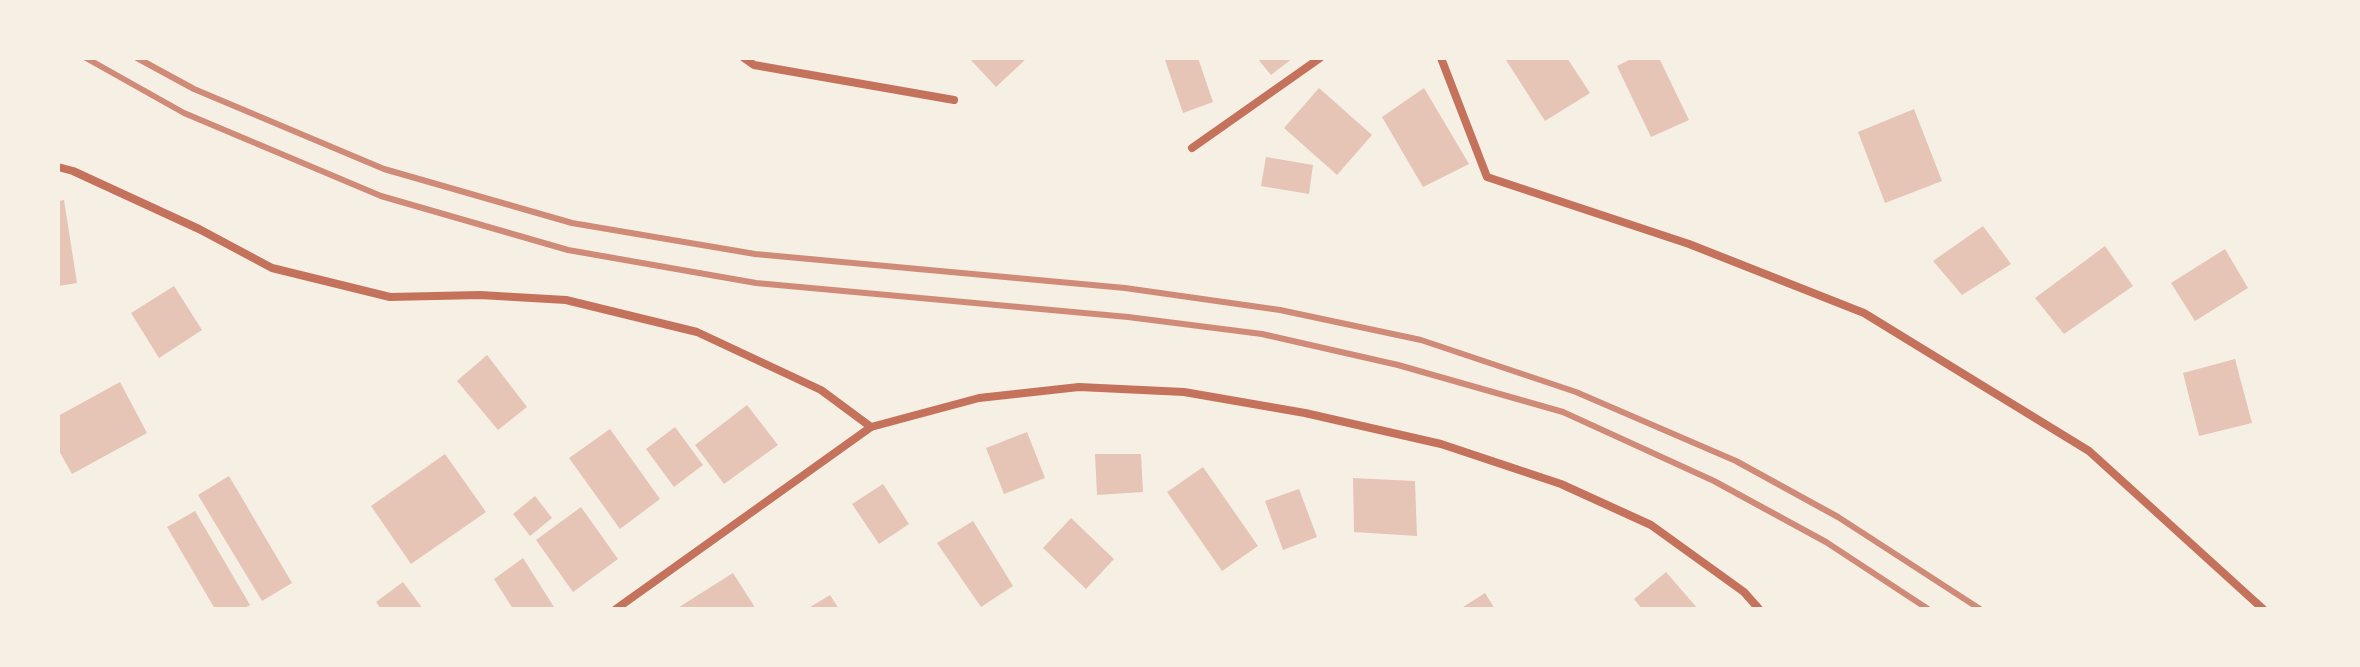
<!DOCTYPE html>
<html>
<head>
<meta charset="utf-8">
<style>
	body { margin:0 }
	#map { position:relative; width:2360px; height:667px; overflow:hidden; background:#f6efe4; font-family:"Fira Sans Condensed",sans-serif }
	canvas { display:block }
	.frame { position:absolute; inset:0; border:60px solid #f6efe4; pointer-events:none }
</style>
</head>
<body>
<div id="map">
<canvas width="2360" height="667"></canvas>
<div class="frame"></div>
</div>
<script>
const context = document.querySelector('canvas').getContext('2d');
context.lineJoin = 'round';
function paint(path, color) {
  context.fillStyle = color;
  context.fill(path, 'evenodd');
}
function stroke(path, color, width, dash) {
  context.strokeStyle = color;
  context.lineWidth = width;
  context.lineCap = dash ? 'butt' : 'round';
  context.setLineDash(dash || []);
  context.stroke(path);
}
const building = new Path2D(`
	M 969,58 L 1027,58 L 996,87 Z
	M 1171,58 L 1198,58 L 1213,102 L 1183,113 L 1165,60 Z
	M 1257,58 L 1293,58 L 1271,75 Z
	M 1510,58 L 1567,58 L 1590,93 L 1545,121 L 1506,60 Z
	M 1633,58 L 1659,58 L 1689,120 L 1651,137 L 1617,66 Z
	M 1319,88 L 1372,135 L 1337,175 L 1284,128 Z
	M 1424,88 L 1469,164 L 1423,187 L 1382,117 Z
	M 1914,109 L 1942,181 L 1885,203 L 1858,132 Z
	M 1266,157 L 1313,165 L 1309,194 L 1261,186 Z
	M 64,200 L 77,283 L 58,286 L 58,201 Z
	M 1983,226 L 2011,264 L 1962,295 L 1933,261 Z
	M 2105,246 L 2133,286 L 2064,334 L 2035,298 Z
	M 2225,249 L 2248,288 L 2195,321 L 2171,283 Z
	M 174,286 L 202,330 L 159,358 L 131,313 Z
	M 487,355 L 527,407 L 498,430 L 457,381 Z
	M 2235,359 L 2252,423 L 2199,436 L 2183,373 Z
	M 120,382 L 147,433 L 72,474 L 58,449 L 58,416 Z
	M 747,405 L 778,445 L 724,484 L 695,445 Z
	M 675,427 L 703,465 L 674,487 L 646,449 Z
	M 610,429 L 660,499 L 620,529 L 569,458 Z
	M 1027,432 L 1045,478 L 1004,494 L 986,448 Z
	M 445,454 L 486,512 L 411,564 L 371,506 Z
	M 1095,454 L 1141,454 L 1143,492 L 1097,495 Z
	M 1203,467 L 1258,546 L 1222,571 L 1167,492 Z
	M 229,476 L 292,583 L 262,601 L 198,495 Z
	M 1353,478 L 1415,481 L 1417,536 L 1354,532 Z
	M 883,484 L 909,524 L 879,544 L 852,504 Z
	M 1299,489 L 1317,537 L 1283,550 L 1265,501 Z
	M 535,496 L 552,518 L 530,536 L 513,514 Z
	M 581,507 L 618,559 L 573,592 L 536,540 Z
	M 195,511 L 250,605 L 243,609 L 215,609 L 167,527 Z
	M 1071,518 L 1114,559 L 1086,589 L 1043,548 Z
	M 973,521 L 1013,586 L 981,607 L 937,543 Z
	M 523,558 L 554,607 L 551,609 L 513,609 L 494,579 Z
	M 1666,572 L 1698,609 L 1642,609 L 1634,599 Z
	M 733,573 L 756,609 L 676,609 Z
	M 403,582 L 423,609 L 381,609 L 376,602 Z
	M 1485,593 L 1495,609 L 1460,609 Z
	M 830,595 L 839,609 L 807,609 Z`);
const minor = new Path2D(`
	M 744,58 L 754,65 L 954,100
	M 1441,58 L 1487,177 L 1689,244 L 1864,313 L 2089,451 L 2263,609
	M 1192,148 L 1320,58
	M 58,167 L 73,171 L 199,229 L 272,268 L 390,297 L 480,295 L 566,300 L 697,332 L 821,390 L 871,427
	M 616,609 L 871,427 L 979,398 L 1079,387 L 1184,392 L 1305,413 L 1441,444 L 1561,484 L 1651,525 L 1744,592 L 1759,609`);
const rail = new Path2D(`
	M 86,58 L 184,113 L 381,196 L 568,250 L 756,283 L 1128,317 L 1262,334 L 1398,365 L 1563,412 L 1714,481 L 1826,542 L 1928,609
	M 137,58 L 194,89 L 384,169 L 572,223 L 755,254 L 1125,288 L 1280,310 L 1421,340 L 1576,392 L 1736,461 L 1838,517 L 1980,609`);
paint(building, '#e6c5b7');
stroke(minor, '#c5725c', 8);
stroke(rail, '#cf8b77', 6);
</script>
</body>
</html>
